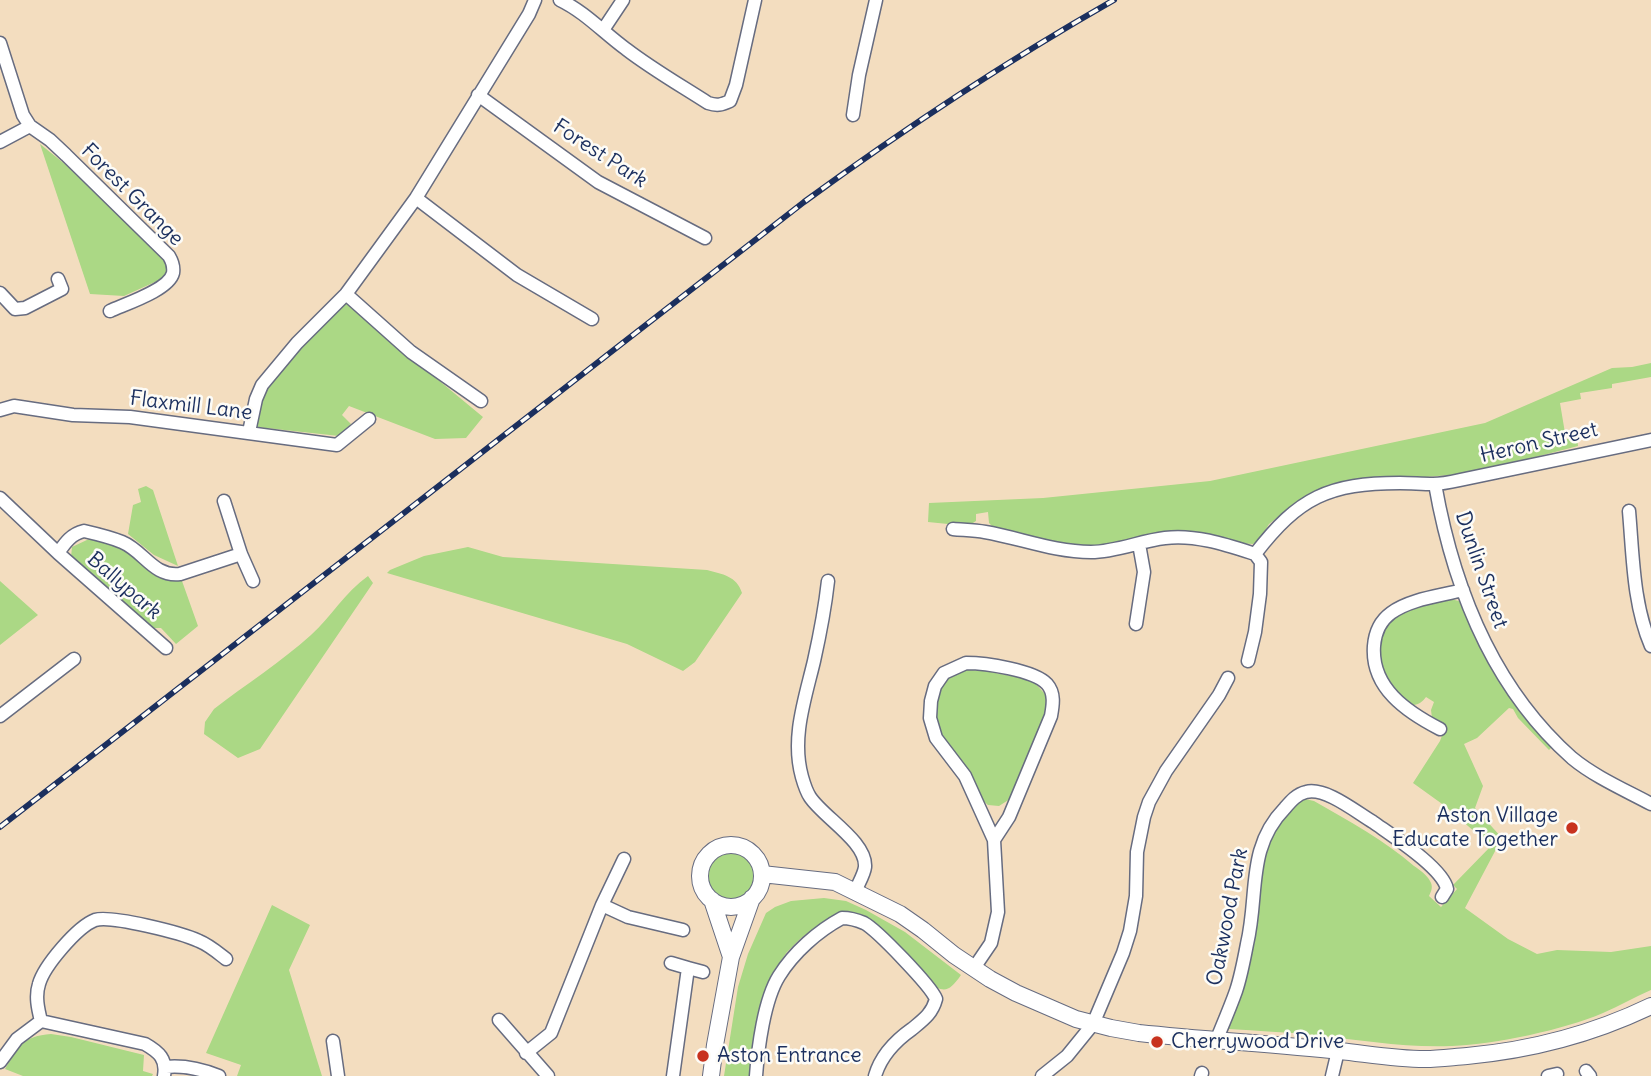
<!DOCTYPE html>
<html>
<head>
<meta charset="utf-8">
<style>
	body { margin:0 }
	canvas { display:block; background:#f3ddbf }
</style>
</head>
<body>
<canvas width="1651" height="1076"></canvas>
<script>
const context = document.querySelector('canvas').getContext('2d');
context.lineJoin = 'round';
function paint(path, color) {
  context.fillStyle = color;
  context.fill(path, 'evenodd');
}
function stroke(path, color, width, dash) {
  context.strokeStyle = color;
  context.lineWidth = width;
  context.lineCap = dash ? 'butt' : 'round';
  context.setLineDash(dash || []);
  context.stroke(path);
}
function write(font, color, halo, rows, align = 'center') {
  context.font = font + ' Delius,sans-serif';
  context.lineWidth = 5;
  context.setLineDash([]);
  context.textBaseline = 'middle';
  context.strokeStyle = halo;
  context.fillStyle = color;
  for (const [text, x, y, turn = 0] of rows) {
    context.save();
    context.translate(x, y);
    context.rotate((+turn || 0) * Math.PI / 180);
    context.textAlign = isNaN(turn) ? turn : align;
    if (halo) context.strokeText(text, 0, 0);
    context.fillText(text, 0, 0);
    context.restore();
  }
}
const green = new Path2D(`
	M 40,144 L 66,165 L 164,260 L 168,270 L 166,277 L 124,296 L 90,294 Z
	M 344,302 L 483,417 L 466,438 L 435,439 L 349,406 L 342,415 L 351,424 L 339,436 L 257,427 C 253,417 256,401 263,391 C 283,358 317,329 344,302 Z
	M 1651,363 L 1651,377 L 1612,384 L 1612,388 L 1580,393 L 1581,399 L 1560,403 L 1566,439 L 1577,438 L 1578,446 L 1474,473 L 1413,478 L 1368,478 L 1339,483 L 1314,492 L 1292,506 L 1269,524 L 1260,539 L 1253,544 L 1141,537 L 1101,545 L 1074,546 L 994,528 L 989,523 L 988,512 L 976,514 L 976,521 L 968,526 L 928,522 L 929,503 L 1043,498 L 1210,481 L 1485,423 L 1612,368 L 1632,367 Z
	M 146,486 L 153,490 L 178,566 L 154,555 L 128,534 L 133,505 L 141,502 L 138,489 Z
	M 89,539 L 102,540 L 121,547 L 138,559 L 157,576 L 182,581 L 198,626 L 176,644 L 161,628 L 152,628 L 71,557 L 72,547 Z
	M 468,547 L 503,557 L 707,570 C 722,574 737,576 742,593 L 695,662 L 683,671 L 627,644 L 387,573 L 390,570 L 424,556 Z
	M 368,576 L 373,583 L 260,749 L 238,758 L 204,734 L 205,722 L 214,709 C 245,685 281,662 311,635 C 331,617 345,592 368,576 Z
	M 0,581 L 38,615 L 0,645 Z
	M 1450,599 L 1459,601 L 1492,666 L 1514,703 L 1552,747 L 1549,750 L 1518,718 L 1513,709 L 1509,708 L 1477,738 L 1464,744 L 1483,786 L 1475,808 L 1502,838 L 1465,908 L 1508,939 L 1537,954 L 1557,950 L 1611,952 L 1651,946 L 1651,990 C 1635,997 1619,1006 1603,1013 C 1563,1030 1496,1044 1452,1046 C 1406,1048 1360,1040 1314,1035 C 1286,1032 1257,1031 1229,1029 L 1227,1020 L 1259,866 L 1268,836 L 1296,803 L 1305,799 L 1314,801 C 1349,821 1384,840 1414,866 C 1420,870 1427,875 1430,881 C 1433,886 1432,890 1429,896 L 1441,907 L 1457,889 L 1453,885 L 1491,846 L 1445,806 L 1413,783 L 1440,741 L 1446,725 L 1432,718 L 1431,710 L 1434,702 L 1426,697 C 1423,701 1419,705 1413,705 C 1388,703 1368,640 1389,622 C 1404,608 1430,605 1450,599 Z
	M 968,670 L 985,671 L 1032,680 L 1045,694 L 1047,702 L 1047,714 L 1034,740 L 1010,799 L 999,806 L 988,805 L 981,799 L 936,726 L 936,705 L 940,690 L 949,675 L 957,671 Z
	M706 876a25 25 0 1 1 50 0a25 25 0 1 1-50 0Z
	M 824,898 L 846,901 L 866,910 L 905,932 L 961,975 C 949,992 944,994 927,981 L 866,917 L 852,912 L 841,913 L 824,921 L 801,938 L 787,952 L 775,969 L 767,990 L 753,1076 L 724,1076 L 738,987 L 748,954 L 766,913 L 775,907 L 791,901 Z
	M 272,905 L 310,925 L 289,970 L 322,1076 L 237,1076 L 241,1065 L 206,1053 Z
	M 51,1034 L 71,1037 L 144,1055 L 143,1071 L 153,1074 L 152,1076 L 23,1076 L 5,1069 C 18,1047 23,1036 51,1034 Z`);
const minor = new Path2D(`
	M 560,0 C 585,12 604,33 626,49 C 652,69 680,85 708,103 C 717,106 721,105 730,101 L 736,85 L 755,0
	M 603,30 L 623,0
	M 0,43 L 23,115 L 30,126 L 50,140 L 66,155 L 169,256 C 172,261 174,267 173,273 C 169,290 125,304 110,311
	M 478,95 L 598,182 L 705,238
	M 853,115 L 859,75 L 876,0
	M 0,142 L 30,126
	M 416,198 L 517,275 L 592,319
	M 0,293 L 15,309 L 25,308 L 62,289 L 58,279
	M 346,294 L 411,352 L 481,401
	M 0,410 L 14,406 L 73,415 L 130,417 L 337,445 L 369,419
	M 249,432 L 256,399 L 262,385 L 297,343 L 346,294 L 416,198 L 529,14 L 535,0
	M 1435,484 C 1453,586 1493,688 1572,758 C 1595,777 1625,790 1651,804
	M 0,498 L 58,553 L 166,648
	M 224,501 L 241,554 L 253,581
	M 1629,511 C 1633,556 1633,604 1651,646
	M 953,529 C 963,530 974,530 985,532 C 1020,538 1054,552 1091,552 C 1116,552 1140,541 1165,538 C 1195,534 1227,545 1255,554
	M 58,553 C 65,543 71,534 84,531 C 97,534 110,537 122,542 C 144,551 153,577 180,574 L 241,554
	M 1255,554 C 1299,497 1329,483 1400,483 C 1411,483 1422,484 1433,484 C 1442,484 1451,482 1460,480 L 1651,440
	M 828,581 C 825,608 820,634 814,661 C 805,699 791,738 802,777 C 804,784 806,791 810,797 C 823,817 867,842 865,867 C 864,875 858,884 855,892
	M 1136,624 L 1144,572 L 1139,544
	M 1248,661 L 1255,632 L 1260,594 L 1261,562 L 1255,554
	M 966,663 C 985,663 1034,670 1047,684 C 1055,693 1053,705 1051,716 L 1009,817 L 994,840 L 965,776 L 936,738 L 930,718 L 931,701 L 935,686 L 944,673 Z
	M 0,716 L 74,659
	M 1440,729 C 1407,712 1371,688 1374,646 C 1375,633 1380,621 1391,613 C 1410,599 1440,596 1463,590
	M 602,905 L 628,917 L 683,930
	M 671,963 L 688,968 L 673,1076
	M 688,968 L 703,972
	M 974,968 L 991,943 L 998,912 L 994,840
	M 499,1020 L 548,1076
	M 41,1021 C 38,1009 35,996 39,984 C 44,966 77,927 95,920 C 111,915 182,933 199,941 C 209,945 217,952 226,959
	M 41,1021 L 145,1044 C 159,1052 167,1059 164,1076
	M 333,1041 L 338,1076
	M 1216,1041 C 1223,1024 1230,1008 1236,991 C 1241,976 1244,960 1247,944 C 1259,894 1246,848 1285,808 C 1291,801 1297,794 1306,792 C 1326,787 1356,812 1373,822 C 1391,835 1443,868 1447,889 L 1442,897
	M 526,1053 L 551,1033 L 602,905 L 624,859
	M 0,1062 L 17,1039 L 41,1021
	M 166,1067 C 185,1065 201,1069 219,1076
	M 1586,1071 L 1590,1076
	M 756,1076 C 758,1048 764,1000 779,976 C 794,952 818,931 842,918 C 849,918 857,920 864,923 C 877,930 931,986 936,999 C 932,1014 923,1020 912,1029 C 895,1041 881,1055 875,1076
	M 1042,1076 L 1067,1056 L 1093,1024 L 1123,953 L 1130,931 L 1136,896 L 1137,852 L 1144,817 L 1149,802 L 1166,771 L 1219,695 L 1228,678
	M 1201,1076 L 1202,1073
	M 1332,1076 L 1338,1051
	M 1548,1076 L 1557,1074`);
const tertiary = new Path2D(`
	M700 876a31 31 0 1 1 62 0a31 31 0 1 1-62 0Z
	M 762,874 L 835,882 L 900,914 L 923,930 L 954,955 L 990,979 L 1016,993 L 1076,1019 L 1111,1028 L 1139,1033 C 1206,1040 1273,1044 1340,1051 C 1368,1054 1396,1059 1425,1059 C 1439,1059 1453,1057 1467,1056 C 1532,1050 1593,1034 1651,1006
	M 712,900 L 731,957
	M 711,1076 L 715,1045 L 731,957 L 752,898`);
const rail = new Path2D(`
	M 0,827 L 804,202 C 904,129 1007,61 1114,0`);
const markers = [
	[1572,828,7,"#c8321e"],
	[1157,1042,7,"#c8321e"],
	[703,1056,7,"#c8321e"]
];
const streetNames = [
	["Forest Park",600,154,33],
	["Forest Grange",132,195,45],
	["Flaxmill Lane",191,406,7],
	["Heron Street",1539,443,-13],
	["Dunlin Street",1481,570,71],
	["Ballypark",124,586,41],
	["Oakwood Park",1228,917,-79]
];
const poiNames = [
	["Aston Village",1558,816,"right"],
	["Educate Together",1558,840,"right"],
	["Cherrywood Drive",1171,1042],
	["Aston Entrance",717,1056]
];
paint(green, '#abd885');
stroke(minor, '#676c80', 15);
stroke(tertiary, '#676c80', 18);
stroke(minor, '#fff', 12);
stroke(tertiary, '#fff', 16);
stroke(rail, '#1b2f5e', 6);
stroke(rail, '#fdfcf7', 3.5, [10]);
for (const [x, y, r, color] of markers) {
  const dot = new Path2D();
  dot.arc(x, y, r, 0, 2 * Math.PI);
  context.fillStyle = color;
  context.fill(dot);
  stroke(dot, '#fdfcf7', 2.5);
}
write('21px', '#1b2f5e', '#fdfcf7', streetNames);
write('21px', '#1b2f5e', '#fdfcf7', poiNames, 'left');
</script>
</body>
</html>
